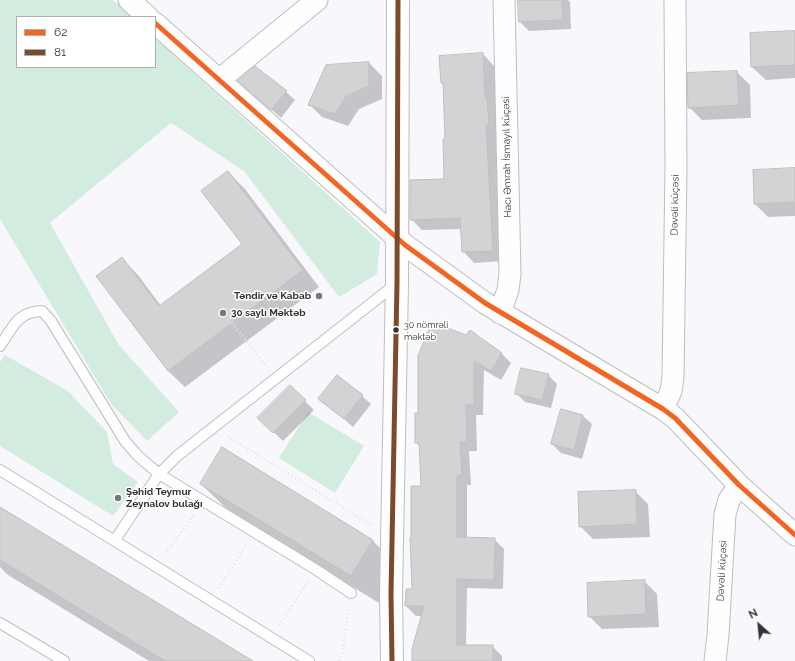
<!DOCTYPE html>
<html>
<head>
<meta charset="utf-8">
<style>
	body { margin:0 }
	#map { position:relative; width:795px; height:661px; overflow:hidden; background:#f7f7fc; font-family:Raleway,sans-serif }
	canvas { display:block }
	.legend { position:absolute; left:16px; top:16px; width:140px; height:52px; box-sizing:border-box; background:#fff; border:1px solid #aeaeaf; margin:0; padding:5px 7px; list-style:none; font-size:12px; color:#343436 }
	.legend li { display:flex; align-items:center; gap:8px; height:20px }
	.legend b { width:20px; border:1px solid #aeaeaf }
	.north { position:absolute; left:739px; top:605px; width:40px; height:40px; -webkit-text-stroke:3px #fff; paint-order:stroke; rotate:333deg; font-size:11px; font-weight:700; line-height:16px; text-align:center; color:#343436 }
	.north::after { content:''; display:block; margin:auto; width:14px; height:18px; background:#343436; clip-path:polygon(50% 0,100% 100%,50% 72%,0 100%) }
</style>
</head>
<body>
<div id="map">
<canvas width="795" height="661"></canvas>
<ul class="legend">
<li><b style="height:5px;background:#f26522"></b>62</li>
<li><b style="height:5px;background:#7a4b2a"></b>81</li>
</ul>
<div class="north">N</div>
</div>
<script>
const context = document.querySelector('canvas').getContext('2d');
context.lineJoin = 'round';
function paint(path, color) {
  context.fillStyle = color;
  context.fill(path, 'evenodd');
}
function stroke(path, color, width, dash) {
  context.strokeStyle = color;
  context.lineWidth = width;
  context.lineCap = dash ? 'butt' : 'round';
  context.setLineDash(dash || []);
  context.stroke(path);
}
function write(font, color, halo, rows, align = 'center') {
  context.font = font + ' Raleway,sans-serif';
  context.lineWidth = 3;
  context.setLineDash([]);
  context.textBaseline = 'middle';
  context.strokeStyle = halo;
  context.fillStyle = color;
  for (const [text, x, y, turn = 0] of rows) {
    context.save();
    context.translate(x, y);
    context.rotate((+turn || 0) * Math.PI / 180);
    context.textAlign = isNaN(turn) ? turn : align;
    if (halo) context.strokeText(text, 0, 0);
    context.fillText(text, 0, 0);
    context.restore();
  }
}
const green = new Path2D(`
	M 0,0 L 113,0 L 132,17 L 17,17 L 17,67 L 155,67 L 155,38 L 380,242 L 377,274 L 339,297 L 244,171 L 171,123 L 50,223 L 119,345 L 179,412 L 147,441 L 111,404 L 0,219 Z
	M 5,355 L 68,391 L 107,432 L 113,464 L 138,482 L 113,516 L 0,446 L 0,362 Z
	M 308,412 L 364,446 L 335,493 L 279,458 Z`);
const shadow = new Path2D(`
	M 519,0 L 568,0 L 570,2 L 571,29 L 529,31 L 520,22 Z
	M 795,32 L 795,78 L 766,80 L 752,67 Z
	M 483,54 L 494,66 L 496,106 L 498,109 L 503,261 L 474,263 L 463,251 L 462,229 L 422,230 L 411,219 L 445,180 L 446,140 L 444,85 L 442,83 Z
	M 369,63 L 382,76 L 382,99 L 359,109 L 348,126 L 322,117 L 309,104 Z
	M 737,72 L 750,85 L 751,118 L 702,120 L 689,107 Z
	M 249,90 L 286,92 L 295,100 L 281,118 Z
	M 795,169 L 795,216 L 768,217 L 755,204 Z
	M 228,172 L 245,189 L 319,287 L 185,387 L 168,371 L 98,277 L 122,259 L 138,275 L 161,306 L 243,244 Z
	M 501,353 L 511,363 L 501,380 L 484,370 L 483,415 L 476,415 L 477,451 L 469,451 L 471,485 L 467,485 L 467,538 L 494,539 L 504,549 L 503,589 L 467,588 L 466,646 L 492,646 L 502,656 L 502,661 L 413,661 L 423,616 L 416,616 L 406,606 L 406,590 L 413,590 L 412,539 L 422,487 L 420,446 L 416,443 L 419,414 L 419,356 Z
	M 548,375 L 557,384 L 551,408 L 525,402 L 516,393 Z
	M 290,386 L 314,410 L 283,441 L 259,418 Z
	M 362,396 L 371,404 L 353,427 L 320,398 Z
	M 583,416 L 592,424 L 582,459 L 561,453 L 552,444 Z
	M 201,484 L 372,540 L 400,568 L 379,603 L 229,511 Z
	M 635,491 L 648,504 L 650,537 L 593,539 L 580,526 Z
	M 0,514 L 251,661 L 149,661 L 8,575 L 0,567 Z
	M 644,581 L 657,594 L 659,627 L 602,629 L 589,616 Z`);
const building = new Path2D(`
	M 518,0 L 562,0 L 563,20 L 519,22 Z
	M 795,31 L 795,65 L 751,67 L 750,33 Z
	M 483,53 L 485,97 L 487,97 L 489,124 L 486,125 L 493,251 L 462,252 L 460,218 L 410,220 L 410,180 L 444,179 L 443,139 L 445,139 L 443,83 L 441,83 L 439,56 Z
	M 369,62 L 369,86 L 346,96 L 335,114 L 308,105 L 326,65 Z
	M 255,66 L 287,91 L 271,110 L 238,81 Z
	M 737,71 L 739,105 L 688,108 L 687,73 Z
	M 795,168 L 795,202 L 754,204 L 753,170 Z
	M 228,171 L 303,270 L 168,371 L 96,276 L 122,257 L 159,306 L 242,244 L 201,191 Z
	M 432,322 L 466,335 L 470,330 L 502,353 L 491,371 L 474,361 L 474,405 L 466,405 L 467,442 L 460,442 L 462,475 L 457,476 L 457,537 L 495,538 L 494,580 L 457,579 L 457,645 L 493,645 L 493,661 L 412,661 L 412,649 L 424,606 L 405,606 L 406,589 L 412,589 L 410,538 L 411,538 L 411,486 L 421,486 L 419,443 L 415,443 L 415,413 L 418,413 L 418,356 Z
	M 521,368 L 549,374 L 542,400 L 515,394 Z
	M 337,375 L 363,395 L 344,419 L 318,399 Z
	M 290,385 L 306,400 L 273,433 L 257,418 Z
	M 561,409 L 583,415 L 574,450 L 551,444 Z
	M 222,447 L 373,540 L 351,576 L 200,484 Z
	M 636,490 L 637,524 L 579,527 L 578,492 Z
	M 0,507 L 253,661 L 165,661 L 0,560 Z
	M 645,580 L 646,614 L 588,617 L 587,583 Z`);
const path = new Path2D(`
	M 232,323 L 267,367
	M 227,436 L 371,525
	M 165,555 L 195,513
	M 219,588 L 246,545
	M 279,626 L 308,581
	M 339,661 L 342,654 L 349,607`);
const service = new Path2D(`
	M 0,346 C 13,327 17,312 42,311 L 51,321 L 125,441 L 138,456 L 159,474 L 315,569 L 351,593
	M 0,470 L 309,661
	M 115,540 L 159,474 L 177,456 L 396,284
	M 0,623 L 64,661`);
const minor = new Path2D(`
	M 129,0 L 148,17
	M 155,23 L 405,245 L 485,303 L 663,409 L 675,418 L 739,485 L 795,535
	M 219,80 L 317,0
	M 500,313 L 508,290 L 510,274 L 504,0
	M 663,409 L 671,391 L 673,378 L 676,167 L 675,0
	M 715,661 L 718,635 L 725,514 L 729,500 L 739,485`);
const tertiary = new Path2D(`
	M 392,661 L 391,594 L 397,283 L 398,0`);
const bus1 = new Path2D(`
	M 155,23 L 405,245 L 485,303 L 663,409 L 675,418 L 739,485 L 795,535`);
const bus2 = new Path2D(`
	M 392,661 L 391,594 L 397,283 L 398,0`);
const markers = [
	[319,296,4,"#78787b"],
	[223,313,4,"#78787b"],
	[396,330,3.5,"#343436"],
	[118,498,4,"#78787b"]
];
const busNames = [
	["30 nömrəli",404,325],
	["məktəb",404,337]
];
const streetNames = [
	["Hacı Əmrah İsmayıl küçəsi",507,157,-91],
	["Dəvəli küçəsi",675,205,-89],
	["Dəvəli küçəsi",722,571,-87]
];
const poiNames = [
	["Təndir və Kabab",311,296,"right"],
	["30 saylı Məktəb",231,313],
	["Şəhid Teymur",126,492],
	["Zeynalov bulağı",126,504]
];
paint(green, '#d2eddf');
paint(shadow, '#0003');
paint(building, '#d4d3d4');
stroke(building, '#c0bec0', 1);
stroke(service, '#bebec1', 12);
stroke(minor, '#bebec1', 23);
stroke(tertiary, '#bebec1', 24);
stroke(path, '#e3e3e3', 2.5, [1, 3]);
stroke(service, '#fefeff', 10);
stroke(minor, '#fefeff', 21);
stroke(tertiary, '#fefeff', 22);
stroke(bus1, '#f26522', 5);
stroke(bus2, '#7a4b2a', 5);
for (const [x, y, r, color] of markers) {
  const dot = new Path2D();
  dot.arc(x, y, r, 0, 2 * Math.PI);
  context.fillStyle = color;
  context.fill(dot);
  stroke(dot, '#fff', 1.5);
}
write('9px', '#343436', '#fff', busNames, 'left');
write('10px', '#343436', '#fff', streetNames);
write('bold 10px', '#343436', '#fff', poiNames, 'left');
</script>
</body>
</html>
